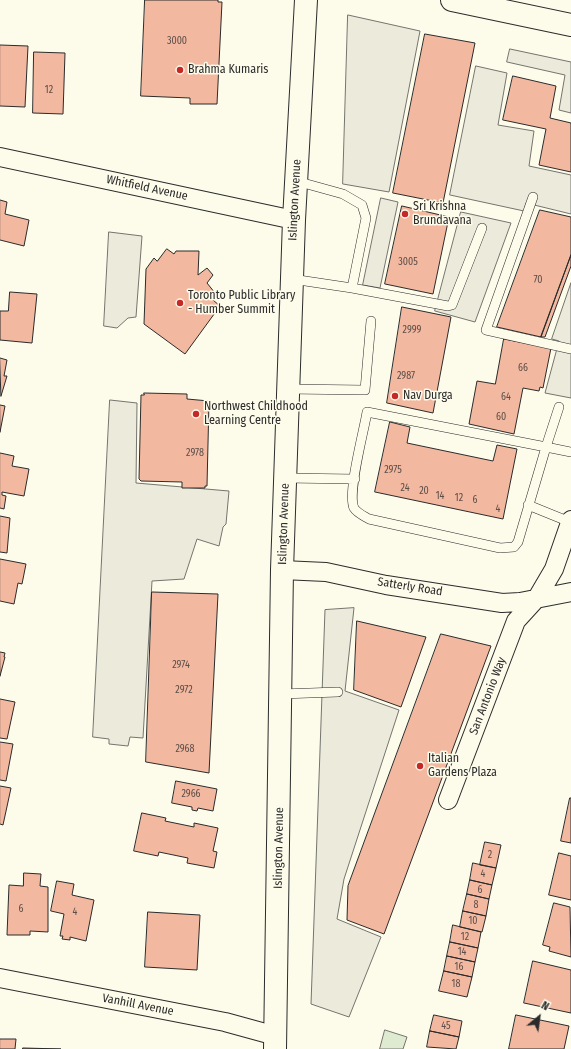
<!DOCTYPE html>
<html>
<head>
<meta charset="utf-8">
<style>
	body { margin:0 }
	#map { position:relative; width:571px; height:1049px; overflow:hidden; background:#fdfbea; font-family:"Fira Sans Condensed",sans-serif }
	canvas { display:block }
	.north { position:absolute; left:519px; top:997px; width:40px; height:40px; -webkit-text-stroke:3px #fdfbea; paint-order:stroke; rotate:29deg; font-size:11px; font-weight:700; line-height:16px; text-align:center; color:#2b2b2b }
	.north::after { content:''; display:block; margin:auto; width:14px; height:18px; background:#2b2b2b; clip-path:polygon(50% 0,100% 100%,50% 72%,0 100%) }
</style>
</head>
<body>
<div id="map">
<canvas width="571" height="1049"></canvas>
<div class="north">N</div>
</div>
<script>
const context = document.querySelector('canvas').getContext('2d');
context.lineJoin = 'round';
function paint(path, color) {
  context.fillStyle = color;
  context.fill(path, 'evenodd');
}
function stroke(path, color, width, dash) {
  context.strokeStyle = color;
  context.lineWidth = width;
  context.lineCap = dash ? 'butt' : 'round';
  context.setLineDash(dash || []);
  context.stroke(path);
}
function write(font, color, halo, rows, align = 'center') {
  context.font = font + ' "Fira Sans Condensed",sans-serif';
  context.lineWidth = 3;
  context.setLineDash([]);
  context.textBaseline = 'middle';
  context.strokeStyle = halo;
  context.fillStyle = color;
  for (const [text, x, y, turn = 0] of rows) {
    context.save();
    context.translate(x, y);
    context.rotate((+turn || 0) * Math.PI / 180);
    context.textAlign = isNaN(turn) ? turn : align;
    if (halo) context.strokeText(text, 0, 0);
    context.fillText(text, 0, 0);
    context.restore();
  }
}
const green = new Path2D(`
	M 385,1030 L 407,1037 L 403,1049 L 380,1049 Z`);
const parking = new Path2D(`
	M 348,15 L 420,31 L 389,192 L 343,184 Z
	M 510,49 L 571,62 L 571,113 L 559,110 L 565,75 L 507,62 Z
	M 476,66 L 507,73 L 498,125 L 534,131 L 529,166 L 571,175 L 571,214 L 526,203 L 524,211 L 450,195 Z
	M 381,198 L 398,202 L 380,288 L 363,285 Z
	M 461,212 L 511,223 L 475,322 L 435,311 Z
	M 109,232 L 142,236 L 136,317 L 128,318 L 117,328 L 104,326 Z
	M 571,283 L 571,398 L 545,393 L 559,341 L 552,339 Z
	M 110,400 L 137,403 L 136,483 L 229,491 L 226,524 L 223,527 L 219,546 L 197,539 L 184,579 L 152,581 L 143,738 L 130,737 L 128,746 L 109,744 L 109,739 L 93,737 Z
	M 354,608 L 345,691 L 399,710 L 344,879 L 337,919 L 381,937 L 349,1017 L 311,1004 L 325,610 Z`);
const building = new Path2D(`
	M 145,0 L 218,0 L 218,2 L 222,2 L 217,104 L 190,104 L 190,98 L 141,96 Z
	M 425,34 L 475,43 L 443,203 L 393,193 Z
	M 0,45 L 28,46 L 25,107 L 0,106 Z
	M 34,52 L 65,53 L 63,114 L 33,113 Z
	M 513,76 L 556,86 L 550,118 L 571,123 L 571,172 L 539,165 L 546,129 L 503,120 Z
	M 0,200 L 7,202 L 5,214 L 29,220 L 24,246 L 0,240 Z
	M 402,206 L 449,217 L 433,294 L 385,284 Z
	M 540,210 L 571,217 L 571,255 L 541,337 L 497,327 Z
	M 167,249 L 174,254 L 176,251 L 199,251 L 198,275 L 207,268 L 213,275 L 207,283 L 215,293 L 213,300 L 220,306 L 185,354 L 144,324 L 146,269 L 154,258 L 157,261 Z
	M 571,255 L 571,266 L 545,337 L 541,337 Z
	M 10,292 L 37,294 L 32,343 L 0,340 L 0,311 L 8,311 Z
	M 402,307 L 451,317 L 433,413 L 387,403 Z
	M 504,339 L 551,348 L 543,388 L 540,387 L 539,391 L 523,388 L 514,434 L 469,424 L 477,381 L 495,384 Z
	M 0,358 L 7,360 L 4,376 L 7,376 L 1,396 Z
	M 144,393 L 187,394 L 187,399 L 209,401 L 207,486 L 205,486 L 205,488 L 182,488 L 182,482 L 141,481 L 139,479 L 141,395 L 144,395 Z
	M 0,405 L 5,406 L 0,432 Z
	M 390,422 L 410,427 L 407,443 L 493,461 L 497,445 L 517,449 L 503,519 L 375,492 Z
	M 0,453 L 14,456 L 12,466 L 29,469 L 24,496 L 2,492 L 2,495 L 6,496 L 4,509 L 0,508 Z
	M 0,516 L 10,518 L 7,553 L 0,552 Z
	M 0,559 L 26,564 L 22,584 L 18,583 L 14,604 L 0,601 Z
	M 152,592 L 218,594 L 209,773 L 146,762 Z
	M 357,621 L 426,637 L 401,707 L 354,690 Z
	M 441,634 L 491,646 L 384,934 L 347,920 L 348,886 Z
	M 0,652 L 5,653 L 4,657 L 5,657 L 0,676 Z
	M 0,699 L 15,702 L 7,739 L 0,738 Z
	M 0,742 L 13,744 L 6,781 L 0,780 Z
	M 176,781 L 217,789 L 213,811 L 198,808 L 197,811 L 192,810 L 192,807 L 172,803 Z
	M 0,786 L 11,788 L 3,825 L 0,824 Z
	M 570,798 L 571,798 L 571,843 L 561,841 Z
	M 142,813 L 166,818 L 165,821 L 194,827 L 194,823 L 218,828 L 213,851 L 217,852 L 214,868 L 187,863 L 188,858 L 159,852 L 158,856 L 134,851 Z
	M 485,842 L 501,845 L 496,868 L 480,865 Z
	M 559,853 L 571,856 L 571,900 L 549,895 Z
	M 473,863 L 496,868 L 492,885 L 470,880 Z
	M 24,873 L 41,874 L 40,886 L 48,887 L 48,932 L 30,931 L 30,935 L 7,935 L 9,885 L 23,886 Z
	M 470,880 L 492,885 L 489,899 L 467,894 Z
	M 57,881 L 74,884 L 72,895 L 94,900 L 86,941 L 70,937 L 70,940 L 62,939 L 63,936 L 60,936 L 64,914 L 51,911 Z
	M 467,894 L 489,899 L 486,916 L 463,911 Z
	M 554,903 L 570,907 L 571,957 L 549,951 L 550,947 L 543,945 Z
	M 463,911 L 486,916 L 482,932 L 460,927 Z
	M 148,912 L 200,915 L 197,970 L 145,967 Z
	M 453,925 L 481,932 L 478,948 L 450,942 Z
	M 450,942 L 478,948 L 475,962 L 447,956 Z
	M 447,956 L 475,962 L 472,977 L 444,971 Z
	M 533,961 L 571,970 L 571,1013 L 524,1003 Z
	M 444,971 L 472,977 L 467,997 L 439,991 Z
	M 434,1015 L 462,1021 L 459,1037 L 430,1031 Z
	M 516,1015 L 569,1026 L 564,1049 L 509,1049 Z
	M 430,1031 L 459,1037 L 456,1049 L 427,1047 Z
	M 0,1039 L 16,1039 L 15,1049 L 0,1049 Z
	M 23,1048 L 61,1049 L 23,1049 Z`);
const lane = new Path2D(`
	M 533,197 L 486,330 L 571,349
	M 292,279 L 352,288 L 366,218 L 362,205 L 343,194 L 296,181
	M 352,288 L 448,306 L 452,305 L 482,228
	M 288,389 L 365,390 L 371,321
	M 559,407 L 546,447 L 571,452
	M 367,412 L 546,447 L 518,542 L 514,547 L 500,548 L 369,519 C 364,516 357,513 354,508 C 347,493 364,431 367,412 Z
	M 285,478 L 355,479
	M 528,505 L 570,522
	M 281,694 L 338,692`);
const street = new Path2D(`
	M 0,157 L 294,220
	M 282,570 L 326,572 L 386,585 L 502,603 L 520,602 L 571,592
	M 448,800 L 516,621 L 537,598 L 554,569 L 571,520
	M 0,978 L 225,1022 L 276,1036`);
const secondary = new Path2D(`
	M 452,0 L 571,25
	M 275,1049 L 282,570 L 294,220 L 306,0`);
const markers = [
	[180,70,4,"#c62828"],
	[405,214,4,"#c62828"],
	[180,303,4,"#c62828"],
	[395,396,4,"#c62828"],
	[196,414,4,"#c62828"],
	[420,766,4,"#c62828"]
];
const numberNames = [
	["3000",177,41],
	["12",49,90],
	["3005",408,262],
	["70",538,280],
	["2999",412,330],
	["66",523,368],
	["2987",406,376],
	["64",506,397],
	["60",501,417],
	["2978",195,453],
	["2975",393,470],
	["24",405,488],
	["20",424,491],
	["14",440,496],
	["12",459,498],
	["6",475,500],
	["4",498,509],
	["2974",181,665],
	["2972",184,690],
	["2968",185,749],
	["2966",191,794],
	["2",490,855],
	["4",483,874],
	["6",480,890],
	["8",476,905],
	["6",21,909],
	["4",75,912],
	["10",473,921],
	["12",465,937],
	["14",462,952],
	["16",459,967],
	["18",456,984],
	["45",446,1026]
];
const poiNames = [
	["Brahma Kumaris",188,70],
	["Sri Krishna",413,207],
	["Brundavana",413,221],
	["Toronto Public Library",188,296],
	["- Humber Summit",188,310],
	["Nav Durga",403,396],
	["Northwest Childhood",204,407],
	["Learning Centre",204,421],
	["Italian",428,759],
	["Gardens Plaza",428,773]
];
const streetNames = [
	["Whitfield Avenue",147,188,12],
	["Islington Avenue",295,200,-87],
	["Islington Avenue",284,524,-88],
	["Satterly Road",410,587,9],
	["San Antonio Way",488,696,-69],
	["Islington Avenue",279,848,-89],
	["Vanhill Avenue",138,1005,11]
];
paint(green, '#deebd1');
stroke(green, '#74746e', 1);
paint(parking, '#eceadb');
stroke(parking, '#74746e', 1);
paint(building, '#f2b8a0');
stroke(building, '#2b2b2b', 1);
stroke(lane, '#2b2b2b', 10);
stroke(street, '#2b2b2b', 20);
stroke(secondary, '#2b2b2b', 24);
stroke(lane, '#fdfbea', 9);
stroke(street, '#fdfbea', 18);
stroke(secondary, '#fdfbea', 22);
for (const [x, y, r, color] of markers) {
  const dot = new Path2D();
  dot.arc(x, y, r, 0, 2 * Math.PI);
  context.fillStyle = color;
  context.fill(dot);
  stroke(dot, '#fdfbea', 1.5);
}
write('10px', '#5d4e48', null, numberNames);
write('12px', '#2b2b2b', '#fdfbea', poiNames, 'left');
write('12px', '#2b2b2b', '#fdfbea', streetNames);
</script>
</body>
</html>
